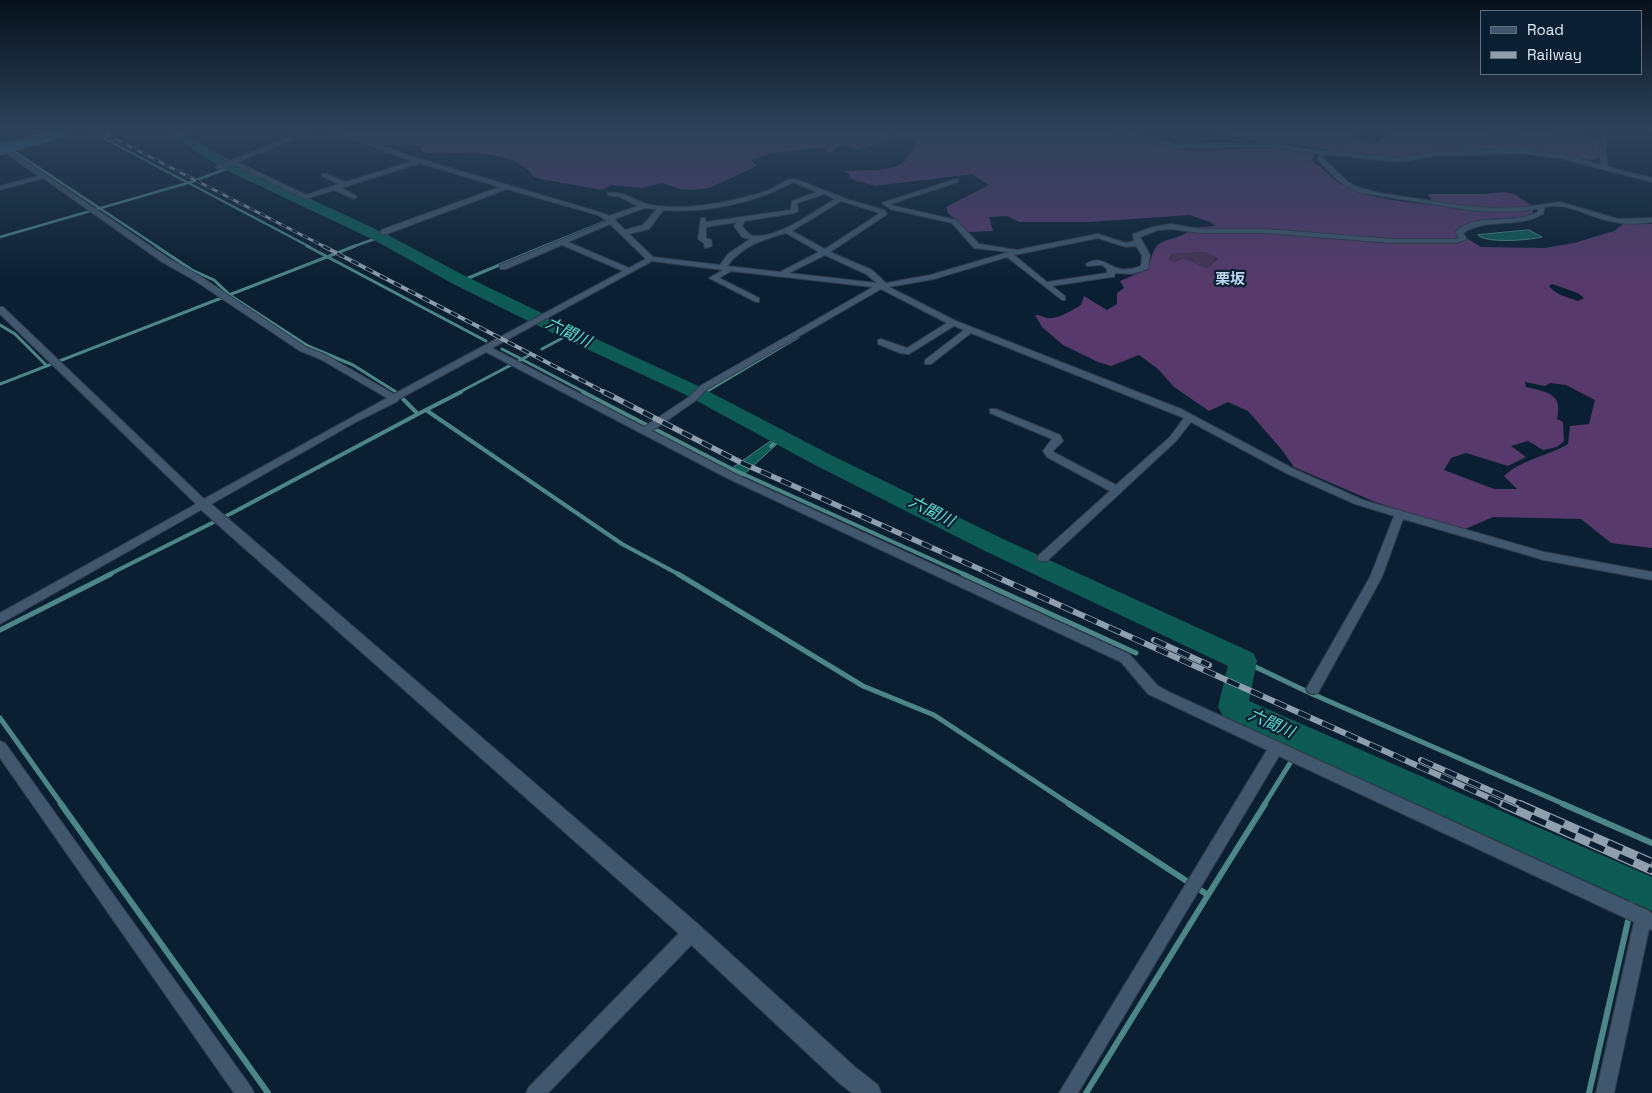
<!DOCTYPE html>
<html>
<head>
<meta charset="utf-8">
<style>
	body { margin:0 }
	#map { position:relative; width:1652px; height:1093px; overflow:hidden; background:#0a1f31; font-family:"Space Grotesk",sans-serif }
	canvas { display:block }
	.legend { position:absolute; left:1480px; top:10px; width:162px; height:65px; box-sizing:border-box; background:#0a1f31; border:1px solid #5f7181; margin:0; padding:6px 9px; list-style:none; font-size:15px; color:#deebf8 }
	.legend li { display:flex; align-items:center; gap:10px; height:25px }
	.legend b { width:25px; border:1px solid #5f7181 }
</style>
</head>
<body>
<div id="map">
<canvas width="1652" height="1093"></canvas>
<ul class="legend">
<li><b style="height:6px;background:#40576d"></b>Road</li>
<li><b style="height:6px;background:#8f9fae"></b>Railway</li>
</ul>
</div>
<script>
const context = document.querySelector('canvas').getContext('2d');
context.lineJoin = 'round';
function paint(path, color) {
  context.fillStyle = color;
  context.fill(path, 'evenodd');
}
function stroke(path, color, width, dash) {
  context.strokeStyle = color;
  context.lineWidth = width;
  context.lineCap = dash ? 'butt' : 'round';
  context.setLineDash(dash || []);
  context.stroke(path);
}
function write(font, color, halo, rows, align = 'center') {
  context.font = font + ' "Space Grotesk","Noto Sans JP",sans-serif';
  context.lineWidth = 4.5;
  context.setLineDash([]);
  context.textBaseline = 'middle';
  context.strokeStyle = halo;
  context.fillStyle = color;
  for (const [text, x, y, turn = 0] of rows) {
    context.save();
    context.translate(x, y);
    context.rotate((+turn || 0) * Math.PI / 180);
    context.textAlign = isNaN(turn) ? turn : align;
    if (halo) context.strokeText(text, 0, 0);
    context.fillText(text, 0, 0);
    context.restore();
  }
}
const green = new Path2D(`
	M 1205,252 L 1218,257 L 1207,268 L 1183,258 L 1175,262 L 1169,259 L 1172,254 Z`);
const forest = new Path2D(`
	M 340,131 L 1103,131 L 1184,150 L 1279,148 L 1312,152 L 1314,155 L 1311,161 C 1325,168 1330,178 1342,185 C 1370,201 1417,202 1449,207 L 1432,202 L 1428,194 L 1483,194 L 1504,192 L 1514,194 L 1531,205 L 1533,213 L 1531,216 C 1507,220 1474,215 1455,231 L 1481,247 L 1545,248 L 1574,243 L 1614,231 L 1623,224 L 1652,224 L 1652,548 L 1611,543 L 1581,519 L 1493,517 L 1463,530 L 1375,502 L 1294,467 L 1282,450 L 1248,411 L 1228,402 L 1209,411 L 1174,387 L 1158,369 L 1139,355 L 1111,366 L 1098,362 L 1063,345 L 1042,327 L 1035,315 C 1041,315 1042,317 1047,318 C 1058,320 1072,310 1081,305 L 1084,296 L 1107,310 L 1117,304 L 1117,293 L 1124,288 L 1120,281 L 1148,269 C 1151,261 1152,249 1159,244 C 1169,237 1184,239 1190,228 L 1215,226 L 1210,222 L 1190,215 L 1089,222 L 1019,222 L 1007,216 L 989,217 L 993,231 L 969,232 L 948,213 L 946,207 L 989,185 L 972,174 L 875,186 L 851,179 L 849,174 L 843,171 L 880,170 L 897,166 L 905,161 L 918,140 L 890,135 L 886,143 L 856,150 L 851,147 L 838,146 L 831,153 L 827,152 L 824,147 L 768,154 L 751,160 L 757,166 L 709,188 L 693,190 L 680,189 L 662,183 L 642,188 L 612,185 L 602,190 L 536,178 C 533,176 531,173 528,170 C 501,148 461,154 429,153 L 422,151 L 420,146 L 382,145 ZM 1205,252 L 1218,258 L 1207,268 L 1183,258 L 1175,262 L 1169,259 L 1172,254 ZM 1552,284 L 1578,293 L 1584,298 L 1578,301 C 1567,297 1556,295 1549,286 ZM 1525,382 L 1545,386 L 1550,383 L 1566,385 L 1595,400 L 1589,424 L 1570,426 L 1568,444 C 1548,456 1520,460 1504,476 L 1517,489 L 1494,489 L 1444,470 L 1451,458 L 1466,453 L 1508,466 L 1526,457 L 1511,446 L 1528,441 L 1543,450 L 1557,447 L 1564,441 L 1563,422 L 1557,419 C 1563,393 1547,392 1526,387 Z
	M 1209,131 L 1358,131 L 1352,138 L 1379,143 L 1382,138 C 1416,122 1466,134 1503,134 C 1517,134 1530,132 1546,133 C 1564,133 1582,137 1600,137 L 1598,159 L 1591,160 L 1528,150 L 1501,149 L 1431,152 L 1406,158 L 1375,158 L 1292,144 L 1256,143 L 1256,140 Z`);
const water = new Path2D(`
	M 1529,230 L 1542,237 C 1530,240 1486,244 1478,235 Z
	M 771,441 L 777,444 L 742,476 L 730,470 Z`);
const streamFar4 = new Path2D(`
	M 90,131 L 310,247
	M 0,142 L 158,247
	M 0,237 L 191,182 L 231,167
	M 352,247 L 380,237
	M 542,247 L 604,222`);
const streamFar3 = new Path2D(`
	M 156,246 L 192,270 L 214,280 L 231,296 L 308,346 L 353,365 L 396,392
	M 307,246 L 486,341
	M 461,281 L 545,246
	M 0,325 L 15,334 L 47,366
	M 502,349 L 586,393
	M 542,349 L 570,334
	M 0,384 L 355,246
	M 458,393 L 528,356
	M 704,393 L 798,337`);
const streamFar2 = new Path2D(`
	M 583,392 L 730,468 L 966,575
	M 700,395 L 706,392
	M 403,399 L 418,414 L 461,392
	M 426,410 L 622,544 L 680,575
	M 771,446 L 781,438
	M 108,575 L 232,513 L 418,414`);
const streamFar1 = new Path2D(`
	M 678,574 L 863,686 L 934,715 L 1071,805
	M 963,574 L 1136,653
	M 0,630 L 111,574
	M 1243,661 L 1310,693 L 1566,805
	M 0,718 L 62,805
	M 1264,805 L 1305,739`);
const stream = new Path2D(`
	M 61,804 L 268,1093
	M 1069,804 L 1208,895 L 1265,804
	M 1563,804 L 1652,843
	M 1632,903 L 1636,886
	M 1086,1093 L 1208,895
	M 1589,1093 L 1628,921`);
const river = new Path2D(`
	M 163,131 L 179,131 L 236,164 L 386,234 L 467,277 L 577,330 L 696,385 L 831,455 L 1003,539 L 1253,653 L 1257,661 L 1249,701 L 1652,877 L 1652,911 L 1223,716 L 1218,707 L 1228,666 L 985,551 L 815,465 L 682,393 L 563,338 L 455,285 L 374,240 L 226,170 Z`);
const minor = new Path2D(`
	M 304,131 L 313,131 L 237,162 L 306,195 L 339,184 L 322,176 L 322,174 L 326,174 L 346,182 L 420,159 L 602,213 L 609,216 L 638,206 L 620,197 L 608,195 L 608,193 C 622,191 631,198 644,203 C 654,207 671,207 682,207 C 709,206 737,200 764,192 C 775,189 785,178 795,179 L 849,200 L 884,210 L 887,214 L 886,215 L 830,252 L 872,270 L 886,283 L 930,275 L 1009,252 L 974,248 L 952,223 L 890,209 L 882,203 L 956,179 L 958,180 L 958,182 L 890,204 L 894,206 L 956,220 L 979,244 L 1017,250 L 1098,234 L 1126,243 L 1134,241 L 1133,234 L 1153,227 L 1171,224 L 1200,229 L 1266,229 L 1392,239 L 1456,239 L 1459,238 L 1455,232 C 1478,211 1512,226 1538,212 L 1538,209 L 1509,212 L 1475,211 L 1362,193 C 1342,187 1330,174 1317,158 L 1320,154 L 1318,152 L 1324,150 L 1398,158 L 1434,152 L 1521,149 L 1564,155 L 1601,165 L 1600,152 L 1602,131 L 1608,131 L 1606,152 L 1608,167 L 1652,178 L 1652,182 L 1564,159 L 1521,153 L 1434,156 L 1398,162 L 1326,154 L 1323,158 L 1349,183 L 1360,188 L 1379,193 L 1458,205 L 1492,208 L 1526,207 L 1560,202 L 1618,219 L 1652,218 L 1652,222 C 1635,225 1619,224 1602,219 C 1583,214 1565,202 1545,207 L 1543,214 C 1518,229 1487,217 1463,233 L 1467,239 L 1456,243 L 1392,243 L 1266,233 L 1200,233 L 1171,229 L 1158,230 L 1140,237 L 1150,255 L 1148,269 L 1132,274 L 1115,273 L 1114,277 L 1111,277 L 1052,286 L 1065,296 L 1065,300 L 1062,300 L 1007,257 L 934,279 L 889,287 L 956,321 L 1181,409 L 1294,469 L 1363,500 L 1544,552 L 1652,572 L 1652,580 L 1544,560 L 1403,519 L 1382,577 L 1318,693 L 1313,694 L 1308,693 L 1306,689 L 1370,577 L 1394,516 L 1355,504 L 1286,473 L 1191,422 L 1176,441 L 1047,561 L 1039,561 L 1037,558 L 1039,555 L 1110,491 L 1047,457 L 1043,451 L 1052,439 L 990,413 L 990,409 L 996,409 L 1060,435 L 1063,441 L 1053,451 L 1055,453 L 1116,485 L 1170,437 L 1184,418 L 971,333 L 931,364 L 925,364 L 925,360 L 964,330 L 954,326 L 909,354 L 900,353 L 878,344 L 878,340 L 881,339 L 907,348 L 947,323 L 881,289 L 706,390 L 695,401 L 652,431 L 735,474 L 1129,654 L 1158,686 L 1171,693 L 1649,911 L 1652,914 L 1652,930 L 1649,929 L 1614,1093 L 1596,1093 L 1634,922 L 1279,756 L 1078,1093 L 1059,1093 L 1267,750 L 1148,694 L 1121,662 L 727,478 L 486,352 L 399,399 L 398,401 L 356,422 L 0,624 L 0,613 L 196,504 L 0,314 L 0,307 L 3,307 L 204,499 L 387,398 L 320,359 L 300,351 L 194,280 L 162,262 L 43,178 L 0,190 L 0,186 L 38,176 L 0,149 L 0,144 L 168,258 L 200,276 L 306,347 L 326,355 L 394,394 L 623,271 L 562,245 L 506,269 L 500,269 L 500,265 L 607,221 L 598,215 L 507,189 L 387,234 L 381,234 L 381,230 L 500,187 L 420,163 L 341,188 L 356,196 L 357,197 L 354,199 L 334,190 L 306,199 L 231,164 L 218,169 L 215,167 ZM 793,182 L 817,192 L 792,201 L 791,210 L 706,222 L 705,218 L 701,218 L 698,239 L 704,243 L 705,248 L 712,246 L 711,240 L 706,238 L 706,227 L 737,222 L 734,226 L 742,237 L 750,239 L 728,254 L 720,265 L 653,257 L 629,234 L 649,229 L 663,210 C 707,213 755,203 793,182 ZM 824,194 L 835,199 C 815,211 782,236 757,236 C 750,237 746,231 742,226 L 745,221 L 795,213 L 798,211 L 797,203 ZM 841,201 L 880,213 L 825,249 L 792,231 ZM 645,208 L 657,209 L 643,225 L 625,230 L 614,219 ZM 610,224 L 646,259 L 629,268 L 568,242 ZM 786,233 L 819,252 L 780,272 L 727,266 C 744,245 762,240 786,233 ZM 1098,238 L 1126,247 L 1136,246 L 1142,255 L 1141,266 C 1133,269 1125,271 1117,268 C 1106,265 1100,255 1086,264 L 1087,266 L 1102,265 L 1107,269 L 1107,273 L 1047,282 L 1014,255 ZM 825,255 L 866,274 L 877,283 L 789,273 ZM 652,261 L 723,270 L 709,278 L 756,302 L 759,302 L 759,298 L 719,278 L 731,271 L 873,287 L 700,386 L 689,397 L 644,427 L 492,348 Z
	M 0,741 L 5,743 L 251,1087 L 254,1093 L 234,1093 L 0,758 Z
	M 692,924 L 698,926 L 700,932 L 698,938 L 548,1093 L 526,1093 L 529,1087 L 686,926 Z`);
const tertiary = new Path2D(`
	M 331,131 L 341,131 L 424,161 L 417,163 Z
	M 1109,131 L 1122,131 L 1176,144 L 1271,143 L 1325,152 L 1321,154 L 1271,147 L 1176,148 Z
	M 204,501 L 209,502 L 699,925 L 855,1067 L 878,1085 L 881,1093 L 852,1093 L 839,1083 L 685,939 L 199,508 L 197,505 Z`);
const railFar4 = new Path2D(`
	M 100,131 L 325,247`);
const railFar3 = new Path2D(`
	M 323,246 L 606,393`);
const railFar2 = new Path2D(`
	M 604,392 L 740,462 L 993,575`);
const railFar1 = new Path2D(`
	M 990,574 L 1505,805
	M 1154,640 L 1209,665
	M 1421,760 L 1523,805`);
const rail = new Path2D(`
	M 1502,804 L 1652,871
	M 1520,804 L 1652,862`);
const primaryBridge = new Path2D(`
	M 1,150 L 66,131`);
const farQuarternames = [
	["栗坂",1230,280]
];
const waterNames = [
	["六間川",568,333,26],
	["六間川",931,512,27],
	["六間川",1271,724,24]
];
paint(green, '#473454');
paint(forest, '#573a6b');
paint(water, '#0e5b55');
stroke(water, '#4c8686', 1);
stroke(streamFar4, '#4c8686', 2.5);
stroke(streamFar3, '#4c8686', 3);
stroke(streamFar2, '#4c8686', 4);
stroke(streamFar1, '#4c8686', 5);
stroke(stream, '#4c8686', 6);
paint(river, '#0e5b55');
stroke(minor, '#313a4a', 2);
stroke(tertiary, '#313a4a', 2);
paint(minor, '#40576d');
paint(tertiary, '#40576d');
stroke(railFar4, '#8f9fae', 3);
stroke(railFar3, '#8f9fae', 4);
stroke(railFar2, '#8f9fae', 5.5);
stroke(railFar1, '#8f9fae', 6);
stroke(rail, '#8f9fae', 8);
stroke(railFar4, '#0a1f31', 2, [6]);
stroke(railFar3, '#0a1f31', 2.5, [8]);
stroke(railFar2, '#0a1f31', 4, [11]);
stroke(railFar1, '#0a1f31', 4.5, [13]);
stroke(rail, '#0a1f31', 5.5, [16]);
stroke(primaryBridge, '#313a4a', 11, []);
stroke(primaryBridge, '#217a93', 10);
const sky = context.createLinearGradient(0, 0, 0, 284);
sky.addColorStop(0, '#06111b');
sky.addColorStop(0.46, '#2d425a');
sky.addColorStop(1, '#2d425a00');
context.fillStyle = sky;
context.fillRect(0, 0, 1652, 284);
write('bold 15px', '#bdd7f1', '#0a1f31', farQuarternames);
write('italic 16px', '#5ae0d2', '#0a1f31', waterNames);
</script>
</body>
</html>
